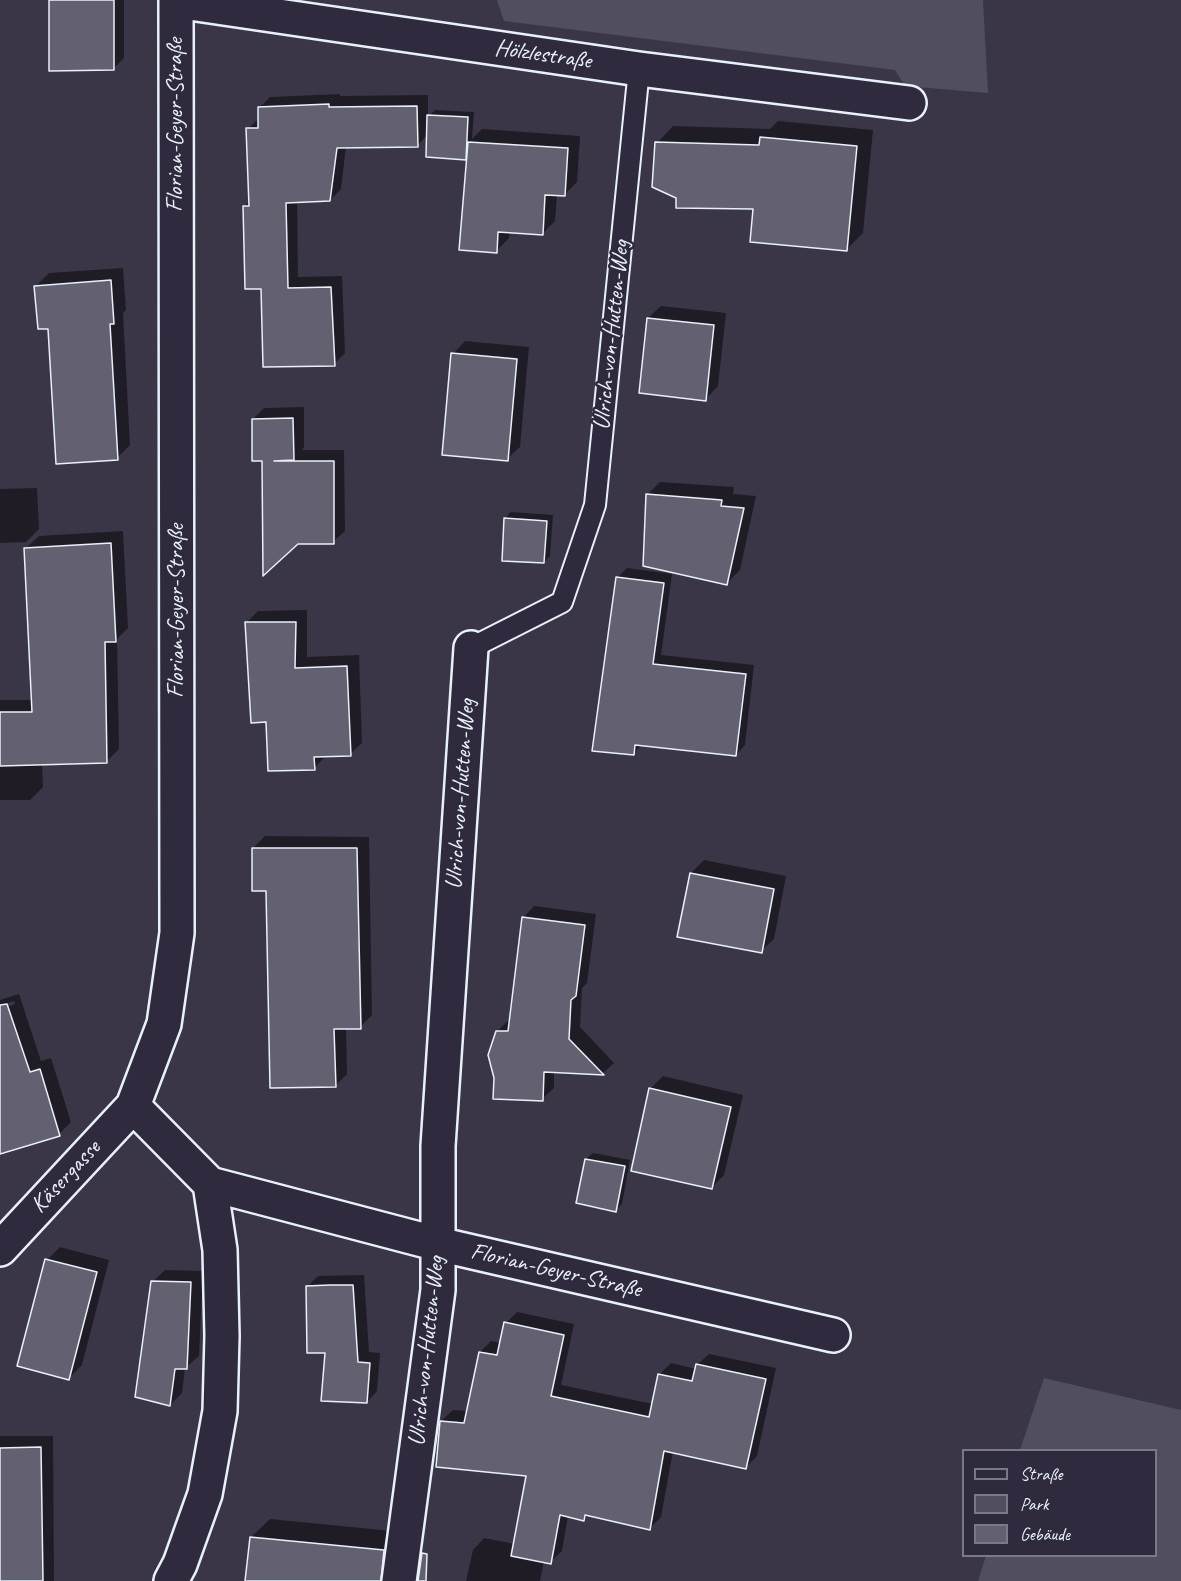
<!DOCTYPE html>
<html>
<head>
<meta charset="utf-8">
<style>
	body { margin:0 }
	#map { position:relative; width:1181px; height:1581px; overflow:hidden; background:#3a3648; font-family:Caveat,sans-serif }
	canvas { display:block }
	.legend { position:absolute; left:962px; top:1449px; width:195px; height:108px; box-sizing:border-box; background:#2f2a3d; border:2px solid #797a88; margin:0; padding:8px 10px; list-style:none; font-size:18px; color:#e8f1f8 }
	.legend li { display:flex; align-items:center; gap:12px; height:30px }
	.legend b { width:30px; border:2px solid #797a88 }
</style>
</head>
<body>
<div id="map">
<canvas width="1181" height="1581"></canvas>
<ul class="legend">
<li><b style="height:8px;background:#2f2a3d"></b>Straße</li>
<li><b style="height:16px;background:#504e5f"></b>Park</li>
<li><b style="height:16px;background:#636171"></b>Gebäude</li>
</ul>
</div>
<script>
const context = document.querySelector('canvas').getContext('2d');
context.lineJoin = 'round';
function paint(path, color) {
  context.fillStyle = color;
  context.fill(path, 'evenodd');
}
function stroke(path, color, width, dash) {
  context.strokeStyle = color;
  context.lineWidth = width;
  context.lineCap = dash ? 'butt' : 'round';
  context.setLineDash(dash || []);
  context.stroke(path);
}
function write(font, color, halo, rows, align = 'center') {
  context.font = font + ' Caveat,sans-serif';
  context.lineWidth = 5;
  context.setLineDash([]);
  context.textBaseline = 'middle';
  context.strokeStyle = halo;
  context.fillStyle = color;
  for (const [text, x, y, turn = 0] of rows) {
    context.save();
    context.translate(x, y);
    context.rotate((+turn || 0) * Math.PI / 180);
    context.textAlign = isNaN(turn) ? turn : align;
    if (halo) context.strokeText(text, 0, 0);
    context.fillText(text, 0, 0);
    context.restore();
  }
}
const green = new Path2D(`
	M 497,0 L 983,0 L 988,93 L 905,86 L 895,70 L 504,21 Z
	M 1044,1378 L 1181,1410 L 1181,1581 L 978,1581 L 986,1556 L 1156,1556 L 1156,1450 L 1020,1450 Z`);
const shadow = new Path2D(`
	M 51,0 L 124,0 L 124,58 L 113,69 Z
	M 340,94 L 340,96 L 428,95 L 428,117 L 435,110 L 474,112 L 472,139 L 482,129 L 580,136 L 577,182 L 564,195 L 557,195 L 555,221 L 542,234 L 510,232 L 509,238 L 496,251 L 468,156 L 465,159 L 428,134 L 417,146 L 346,146 L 341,189 L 330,200 L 297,201 L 298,277 L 342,276 L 345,353 L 334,364 L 263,287 L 245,206 L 250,201 L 248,129 L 260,117 L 259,108 L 270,97 Z
	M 778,121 L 873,130 L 863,233 L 846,250 L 755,208 L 677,197 L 657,143 L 673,126 L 770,129 Z
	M 123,268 L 126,310 L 123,313 L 130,445 L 117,458 L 50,327 L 36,286 L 49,273 Z
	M 661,306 L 726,313 L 718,386 L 706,399 L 648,318 Z
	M 465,341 L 529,347 L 520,447 L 507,459 L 453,354 Z
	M 304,407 L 304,447 L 302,450 L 344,450 L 345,531 L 333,542 L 263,459 L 253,419 L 264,408 Z
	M 660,482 L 734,487 L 733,494 L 756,496 L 740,570 L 727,583 L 648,494 Z
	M 37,488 L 39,529 L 26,542 L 0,543 L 0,489 Z
	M 511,512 L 553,515 L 550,556 L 544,562 L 505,518 Z
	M 123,531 L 128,628 L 117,639 L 119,749 L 107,761 L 42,763 L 43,787 L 30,800 L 0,800 L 0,700 L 33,700 L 26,548 L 39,536 Z
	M 627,568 L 672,574 L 661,655 L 754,665 L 745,745 L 736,755 L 642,745 L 634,753 L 617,578 Z
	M 307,610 L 307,657 L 359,655 L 362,743 L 350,754 L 327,755 L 314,768 L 267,721 L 246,623 L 258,611 Z
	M 265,836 L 369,837 L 372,1015 L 360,1027 L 346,1027 L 347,1074 L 335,1086 L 253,848 Z
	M 704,860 L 786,876 L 774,939 L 761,951 L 691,873 Z
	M 534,906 L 596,914 L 587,983 L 582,988 L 580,1027 L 614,1063 L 603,1073 L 554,1071 L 554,1088 L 542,1099 L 497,1031 L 509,1020 L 511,1020 L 523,918 Z
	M 19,994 L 41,1061 L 51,1058 L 71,1122 L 59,1134 L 0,1152 L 0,1009 L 15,1004 L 14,1001 L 0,1006 L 0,1000 Z
	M 663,1076 L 743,1095 L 724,1175 L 712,1187 L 650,1089 Z
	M 593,1153 L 630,1160 L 622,1204 L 616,1210 L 586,1159 Z
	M 60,1247 L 109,1260 L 82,1365 L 69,1378 L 47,1260 Z
	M 165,1270 L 203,1271 L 199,1356 L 185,1368 L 182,1393 L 170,1405 L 152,1282 Z
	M 364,1275 L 369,1352 L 380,1353 L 377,1391 L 367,1402 L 326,1351 L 307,1287 L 318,1276 Z
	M 517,1312 L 574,1324 L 561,1385 L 653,1404 L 660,1374 L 671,1363 L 696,1369 L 697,1365 L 709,1354 L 776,1368 L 757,1456 L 746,1467 L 673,1451 L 661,1517 L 650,1528 L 588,1514 L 584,1519 L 568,1516 L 562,1551 L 550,1562 L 544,1561 L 540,1581 L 466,1581 L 473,1550 L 484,1538 L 515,1544 L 528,1475 L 441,1421 L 453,1410 L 468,1411 L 480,1352 L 491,1341 L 501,1343 L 506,1323 Z
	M 0,1436 L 53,1436 L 54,1581 L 0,1581 Z
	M 270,1519 L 392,1531 L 387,1581 L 247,1581 L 251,1537 Z`);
const building = new Path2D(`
	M 49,0 L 114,0 L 114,70 L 49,71 Z
	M 329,104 L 329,107 L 417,106 L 418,147 L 337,148 L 330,201 L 286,203 L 288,288 L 331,287 L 335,366 L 263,367 L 261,289 L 245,289 L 243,206 L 249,206 L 246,128 L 258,128 L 258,107 Z
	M 427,115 L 468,117 L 466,160 L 426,157 Z
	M 760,137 L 857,146 L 847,251 L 750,242 L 753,209 L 676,208 L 676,198 L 652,187 L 655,142 L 759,145 Z
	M 468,142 L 568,148 L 565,196 L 545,195 L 543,235 L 498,232 L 497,253 L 459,250 Z
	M 111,280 L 114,324 L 110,324 L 118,460 L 56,464 L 48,329 L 38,329 L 34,286 Z
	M 647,318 L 714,325 L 706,401 L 639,393 Z
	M 451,353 L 517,359 L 508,461 L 442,455 Z
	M 293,418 L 294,460 L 274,461 L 334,461 L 334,544 L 298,544 L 263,576 L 262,461 L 252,461 L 252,419 Z
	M 646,494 L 722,500 L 721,506 L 744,508 L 727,585 L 643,566 Z
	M 504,518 L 547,521 L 544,563 L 502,561 Z
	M 111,543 L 116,642 L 105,642 L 107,763 L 0,766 L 0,712 L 32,712 L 24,548 Z
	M 616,577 L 664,583 L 653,664 L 746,674 L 736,756 L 635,745 L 634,755 L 592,751 Z
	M 245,622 L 296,622 L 295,668 L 347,666 L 351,756 L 314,757 L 315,770 L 268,771 L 266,722 L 251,723 Z
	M 252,848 L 357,848 L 361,1029 L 334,1029 L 336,1087 L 270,1088 L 266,891 L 252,891 Z
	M 690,873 L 774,889 L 762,953 L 677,937 Z
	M 522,917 L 585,925 L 576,996 L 571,1000 L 569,1039 L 604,1075 L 544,1072 L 543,1101 L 493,1099 L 494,1078 L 488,1055 L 496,1031 L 508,1031 Z
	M 7,1004 L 30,1072 L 40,1069 L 60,1136 L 0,1154 L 0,1005 Z
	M 649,1088 L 731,1107 L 712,1189 L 631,1171 Z
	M 585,1159 L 625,1166 L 616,1212 L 576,1203 Z
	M 45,1259 L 97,1272 L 69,1380 L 17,1366 Z
	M 151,1281 L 191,1282 L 187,1369 L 175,1369 L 170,1406 L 135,1397 Z
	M 330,1285 L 353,1285 L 358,1362 L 370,1363 L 367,1403 L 321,1401 L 325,1353 L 307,1353 L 306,1286 Z
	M 504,1322 L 564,1335 L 551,1396 L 649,1417 L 658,1374 L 692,1381 L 696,1364 L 766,1379 L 746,1469 L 664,1451 L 650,1530 L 585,1515 L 584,1521 L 560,1515 L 551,1564 L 511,1556 L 526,1476 L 436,1467 L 440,1421 L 464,1423 L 479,1352 L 497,1355 Z
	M 41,1447 L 43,1581 L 0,1581 L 0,1448 Z
	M 250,1537 L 384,1550 L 381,1581 L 245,1581 Z
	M 422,1553 L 427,1554 L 426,1581 L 418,1581 Z`);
const service = new Path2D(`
	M 471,648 L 562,602 L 595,505 L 639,69`);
const minor = new Path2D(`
	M 176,1 L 639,69 L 909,103
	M 133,1106 L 210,1184 L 438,1244 L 833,1335
	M 0,1249 L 133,1106 L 164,1024 L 177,933 L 176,0
	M 171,1581 L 180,1564 L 205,1494 L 220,1411 L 222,1336 L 220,1250 L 210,1184
	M 399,1581 L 438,1290 L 438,1146 L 471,648`);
const streetNames = [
	["Hölzlestraße",543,55,8],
	["Florian-Geyer-Straße",176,125,-90],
	["Ulrich-von-Hutten-Weg",612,335,-84],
	["Florian-Geyer-Straße",177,611,-90],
	["Ulrich-von-Hutten-Weg",461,794,-86],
	["Käsergasse",66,1177,-47],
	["Florian-Geyer-Straße",556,1271,13],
	["Ulrich-von-Hutten-Weg",427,1351,-84]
];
paint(green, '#504e5f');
paint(shadow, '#0007');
paint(building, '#636171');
stroke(building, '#e8f1f8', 1.5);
stroke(service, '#e8f1f8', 24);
stroke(minor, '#e8f1f8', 38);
stroke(service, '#2f2a3d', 20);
stroke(minor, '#2f2a3d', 33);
write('24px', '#e8f1f8', '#2f2a3d', streetNames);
</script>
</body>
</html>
